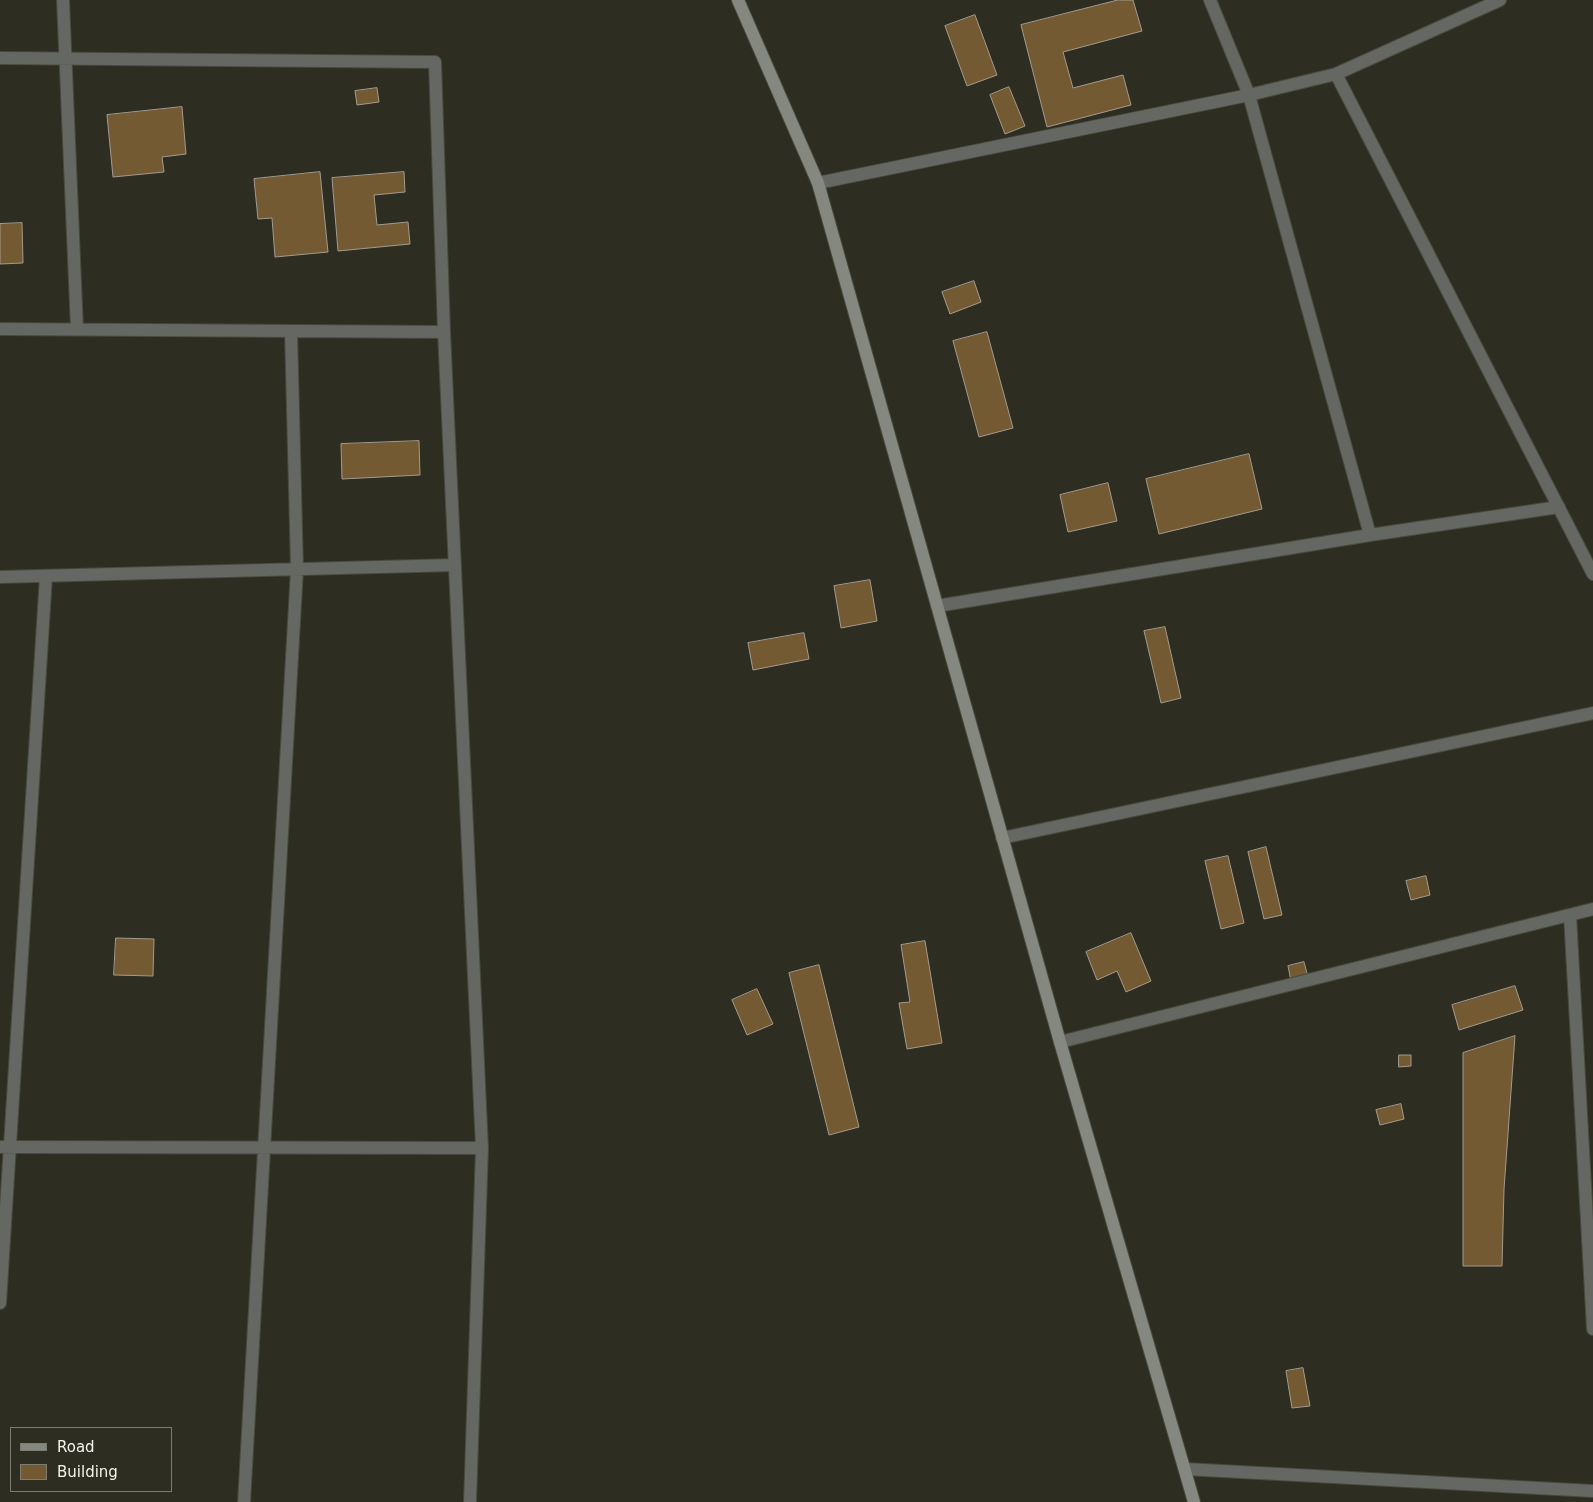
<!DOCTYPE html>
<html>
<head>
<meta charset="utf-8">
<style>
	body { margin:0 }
	#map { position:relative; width:1593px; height:1502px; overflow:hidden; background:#2d2d21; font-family:"DejaVu Sans",sans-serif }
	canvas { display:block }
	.legend { position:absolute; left:10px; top:1427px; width:162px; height:65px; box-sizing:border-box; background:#2d2d21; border:1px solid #7c7c72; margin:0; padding:6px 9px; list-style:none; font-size:15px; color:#f3f3eb }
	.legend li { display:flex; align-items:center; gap:10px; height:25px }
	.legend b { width:25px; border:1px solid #7c7c72 }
</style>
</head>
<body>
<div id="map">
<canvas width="1593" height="1502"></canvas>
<ul class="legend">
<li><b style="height:6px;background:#848880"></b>Road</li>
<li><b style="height:14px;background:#745a32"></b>Building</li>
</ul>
</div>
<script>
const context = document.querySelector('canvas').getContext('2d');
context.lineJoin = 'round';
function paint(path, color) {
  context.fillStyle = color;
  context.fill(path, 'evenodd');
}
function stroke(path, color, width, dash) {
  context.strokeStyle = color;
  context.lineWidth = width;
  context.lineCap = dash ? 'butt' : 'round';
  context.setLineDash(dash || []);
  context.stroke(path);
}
const building = new Path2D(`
	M 1118,0 L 1133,0 L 1142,31 L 1063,52 L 1073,88 L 1123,75 L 1131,105 L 1047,127 L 1021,25 Z
	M 975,15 L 997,75 L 967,86 L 945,26 Z
	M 1009,87 L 1025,126 L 1005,134 L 990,95 Z
	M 377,88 L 379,102 L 357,105 L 355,91 Z
	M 182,107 L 186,154 L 162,157 L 164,172 L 113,177 L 107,115 Z
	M 320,172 L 328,252 L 275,257 L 272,218 L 258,219 L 254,179 Z
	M 404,172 L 405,192 L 374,195 L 377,225 L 408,222 L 410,244 L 338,251 L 332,178 Z
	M 22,223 L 23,263 L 0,264 L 0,224 Z
	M 974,281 L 981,302 L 950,314 L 942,292 Z
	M 987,332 L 1013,428 L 979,437 L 953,341 Z
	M 419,441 L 420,475 L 342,479 L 341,444 Z
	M 1249,454 L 1262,509 L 1159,534 L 1146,479 Z
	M 1108,483 L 1117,521 L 1068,532 L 1060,495 Z
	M 870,580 L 877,621 L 841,628 L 834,586 Z
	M 1165,627 L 1181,698 L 1161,703 L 1144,631 Z
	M 804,633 L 809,659 L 753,670 L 748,643 Z
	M 1266,847 L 1282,915 L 1264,919 L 1248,852 Z
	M 1228,856 L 1244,923 L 1221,929 L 1205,861 Z
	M 1426,876 L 1430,895 L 1411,900 L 1406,881 Z
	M 1131,933 L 1151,981 L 1126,992 L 1117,971 L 1097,980 L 1086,952 Z
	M 116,938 L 154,939 L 153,976 L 114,975 Z
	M 925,941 L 942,1043 L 907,1049 L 899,1003 L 910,1002 L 901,945 Z
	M 1304,962 L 1308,977 L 1291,981 L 1288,966 Z
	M 819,965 L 859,1127 L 829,1135 L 789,973 Z
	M 1515,986 L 1523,1010 L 1459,1030 L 1452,1005 Z
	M 757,989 L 773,1024 L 747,1035 L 732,1000 Z
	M 1515,1036 L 1504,1189 L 1502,1266 L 1463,1266 L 1463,1053 Z
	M 1399,1055 L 1411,1055 L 1411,1066 L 1399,1067 Z
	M 1401,1104 L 1404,1119 L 1380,1125 L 1376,1110 Z
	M 1303,1368 L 1310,1406 L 1292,1408 L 1286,1371 Z`);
const street = new Path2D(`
	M 63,0 L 77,329
	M 1210,0 L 1249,95 L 1370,535
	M 0,58 L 435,62 L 444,332 L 482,1148 L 470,1502
	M 1336,74 L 1593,574
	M 818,183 L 1249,95 L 1336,74 L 1500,0
	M 0,329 L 444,332
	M 0,577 L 454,565
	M 937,606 L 1370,535 L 1559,507
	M 1002,838 L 1593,713
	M 1570,915 L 1593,1329
	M 1060,1042 L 1593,909
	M 0,1147 L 482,1148
	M 0,1303 L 46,576
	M 1185,1469 L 1593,1491
	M 244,1502 L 297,569 L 291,331`);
const secondary = new Path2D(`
	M 738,0 L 818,183 L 1060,1042 L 1194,1502`);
paint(building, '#745a32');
stroke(building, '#a49b8f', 1);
stroke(street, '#49493d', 14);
stroke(secondary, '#49493d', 14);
stroke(street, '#646762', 12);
stroke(secondary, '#848880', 12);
</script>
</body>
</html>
